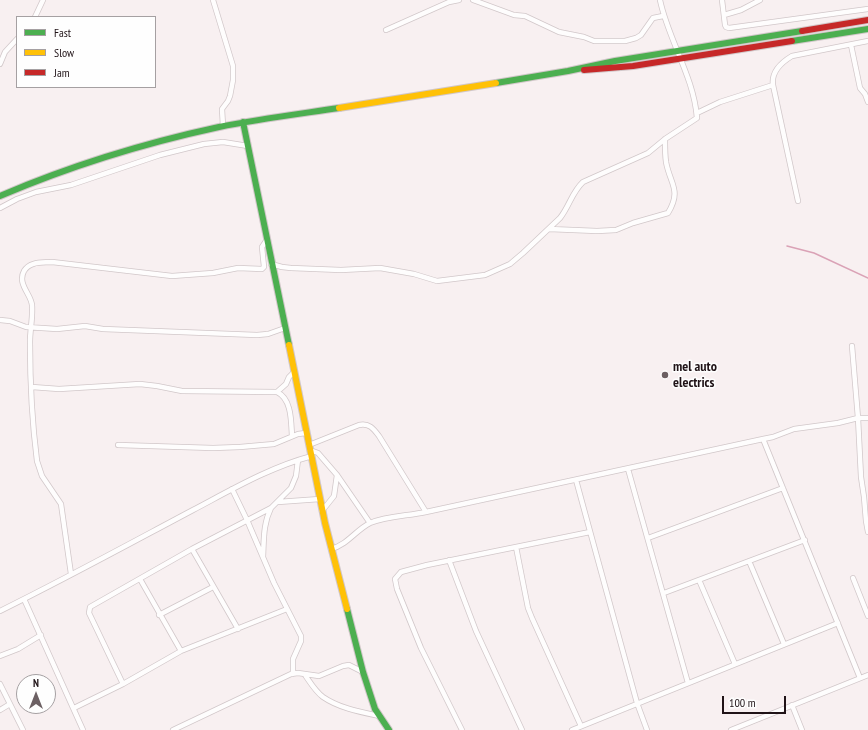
<!DOCTYPE html>
<html>
<head>
<meta charset="utf-8">
<style>
	body { margin:0 }
	#map { position:relative; width:868px; height:730px; overflow:hidden; background:#f8f0f1; font-family:"PT Sans Narrow",sans-serif }
	canvas { display:block }
	.legend { position:absolute; left:16px; top:16px; width:140px; height:72px; box-sizing:border-box; background:#fefefe; border:1px solid #a5a0a2; margin:0; padding:5px 7px; list-style:none; font-size:12px; color:#201317 }
	.legend li { display:flex; align-items:center; gap:8px; height:20px }
	.legend b { width:20px; border:1px solid #a5a0a2 }
	.north { position:absolute; left:16px; top:674px; width:40px; height:40px; box-sizing:border-box; background:#fefefe; border:1px solid #a5a0a2; border-radius:50%; rotate:0deg; font-size:11px; font-weight:700; line-height:16px; text-align:center; color:#201317 }
	.north::after { content:''; display:block; margin:auto; width:14px; height:18px; background:#6c6063; clip-path:polygon(50% 0,100% 100%,50% 72%,0 100%) }
	.scale { position:absolute; left:722px; top:696px; width:64px; height:18px; box-sizing:border-box; border:2px solid #201317; border-top:0; padding-left:5px; font-size:12px; line-height:14px; white-space:nowrap; color:#201317; -webkit-text-stroke:3px #fefefe; paint-order:stroke }
</style>
</head>
<body>
<div id="map">
<canvas width="868" height="730"></canvas>
<ul class="legend">
<li><b style="height:5px;background:#4caf50"></b>Fast</li>
<li><b style="height:5px;background:#ffc107"></b>Slow</li>
<li><b style="height:5px;background:#c62828"></b>Jam</li>
</ul>
<div class="north">N</div>
<div class="scale">100 m</div>
</div>
<script>
const context = document.querySelector('canvas').getContext('2d');
context.lineJoin = 'round';
function stroke(path, color, width, dash) {
  context.strokeStyle = color;
  context.lineWidth = width;
  context.lineCap = dash ? 'butt' : 'round';
  context.setLineDash(dash || []);
  context.stroke(path);
}
function write(font, color, halo, rows, align = 'center') {
  context.font = font + ' "PT Sans Narrow",sans-serif';
  context.lineWidth = 3;
  context.setLineDash([]);
  context.textBaseline = 'middle';
  context.strokeStyle = halo;
  context.fillStyle = color;
  for (const [text, x, y, turn = 0] of rows) {
    context.save();
    context.translate(x, y);
    context.rotate((+turn || 0) * Math.PI / 180);
    context.textAlign = isNaN(turn) ? turn : align;
    if (halo) context.strokeText(text, 0, 0);
    context.fillText(text, 0, 0);
    context.restore();
  }
}
const stream = new Path2D(`
	M 787,246 L 814,253 L 868,278`);
const street = new Path2D(`
	M 213,0 L 233,66 L 233,80 L 230,96 L 228,101 L 222,109 L 223,126
	M 473,0 L 514,15 L 525,16 L 559,32 L 584,37 L 594,41 L 625,41 L 636,38 L 641,35 L 653,18 L 663,16
	M 722,0 L 725,25 L 726,27 L 729,28 L 868,9
	M 724,15 L 741,10 L 760,0
	M 35,17 L 43,0
	M 386,30 L 449,2 L 459,0
	M 851,45 L 860,88 L 865,94 L 868,102
	M 0,64 L 5,52 L 17,39
	M 697,113 L 720,102 L 773,85
	M 798,201 L 773,85 C 771,71 782,62 792,56 L 868,41
	M 0,208 L 17,199 L 36,192 L 71,185 L 160,155 L 204,144 L 223,142 L 248,146
	M 549,229 L 597,231 L 616,230 L 633,223 L 668,213 C 682,190 670,184 666,162 C 665,155 665,147 665,139
	M 271,264 L 282,267 L 291,268 L 341,270 L 380,268 L 414,274 L 437,281 L 485,275 L 510,264 L 523,253 L 560,218 C 569,207 572,192 583,182 L 648,153 L 665,139 L 697,118 C 694,77 668,39 660,0
	M 0,320 L 10,321 L 26,327 L 57,329 L 85,326 L 103,329 L 257,335 L 268,334 L 285,328
	M 852,346 L 858,418 L 861,477 L 864,497 L 866,521 L 868,532
	M 32,387 L 59,389 L 140,384 L 157,386 L 182,391 L 277,392 C 292,399 291,422 292,436
	M 277,392 L 286,384 L 289,377 L 294,372
	M 763,439 L 860,678
	M 118,445 L 213,448 L 240,447 L 274,444 L 298,434 L 306,433
	M 309,445 L 359,425 C 369,423 373,428 379,436 L 426,512 C 408,516 387,516 370,523 C 356,530 347,545 331,549
	M 310,450 L 318,453 L 337,475 L 370,523
	M 628,469 L 688,683
	M 576,480 L 637,703 L 647,730
	M 232,489 L 247,520 L 274,583 L 301,636 L 301,641 L 293,659 L 293,674
	M 278,502 L 320,499
	M 322,511 L 334,496 L 337,475
	M 426,512 L 763,439 L 773,437 L 794,429 L 838,423 L 858,418 L 868,418
	M 648,538 L 783,488
	M 516,547 L 528,608 L 532,618 L 581,726
	M 192,549 L 238,629
	M 263,557 C 264,540 263,524 271,508
	M 449,560 L 476,631 L 522,730
	M 749,561 L 784,644
	M 71,574 L 61,504 L 42,476 L 37,461 C 32,422 30,382 30,342 C 30,330 33,317 32,305 C 31,294 17,284 24,271 C 30,261 42,263 52,262 L 172,276 L 213,273 L 238,268 L 262,269 L 264,267 L 262,247 L 266,241
	M 853,578 L 868,616
	M 140,579 L 181,651
	M 699,580 L 735,664
	M 664,593 L 805,540
	M 24,599 L 83,730
	M 0,611 C 65,579 129,544 193,510 C 231,490 270,467 312,456
	M 159,615 L 213,587
	M 0,656 L 18,649 L 41,635
	M 305,675 C 310,682 315,691 323,697 C 339,708 360,712 379,716
	M 0,684 L 23,730
	M 123,684 L 89,613 L 90,607 L 192,549 L 271,508 L 291,488 L 296,476 L 298,460
	M 792,705 L 802,730
	M 74,708 L 123,684 L 181,651 L 287,609
	M 0,710 L 10,704
	M 173,730 L 291,674 L 298,673 L 319,676 L 343,666 L 349,665 L 363,672
	M 462,730 L 421,648 L 397,589 L 395,579 L 401,572 L 427,565 L 590,532
	M 572,730 L 838,623
	M 731,730 L 868,675`);
const fast = new Path2D(`
	M 792,41 L 868,29
	M 496,83 L 568,71 L 615,61 L 802,31
	M 243,122 L 289,345
	M 0,196 C 70,166 145,143 219,127 C 259,119 299,114 339,108
	M 347,609 L 363,672 L 375,709 L 389,730`);
const slow = new Path2D(`
	M 339,108 L 496,83
	M 289,345 L 325,523 L 347,609`);
const jam = new Path2D(`
	M 802,31 L 868,20
	M 584,70 L 633,66 L 792,41`);
const markers = [
	[665,375,4,"#6c6063"]
];
const poiNames = [
	["mel auto",673,367],
	["electrics",673,383]
];
stroke(stream, '#daa2b6', 1.5);
stroke(street, '#d1c7c9', 6);
stroke(fast, '#d1c7c9', 8);
stroke(slow, '#d1c7c9', 8);
stroke(jam, '#d1c7c9', 8);
stroke(street, '#fefdfd', 4.5);
stroke(fast, '#4caf50', 6);
stroke(slow, '#ffc107', 6);
stroke(jam, '#c62828', 6);
for (const [x, y, r, color] of markers) {
  const dot = new Path2D();
  dot.arc(x, y, r, 0, 2 * Math.PI);
  context.fillStyle = color;
  context.fill(dot);
  stroke(dot, '#fefefe', 1.5);
}
write('bold 14px', '#201317', '#fefefe', poiNames, 'left');
</script>
</body>
</html>
